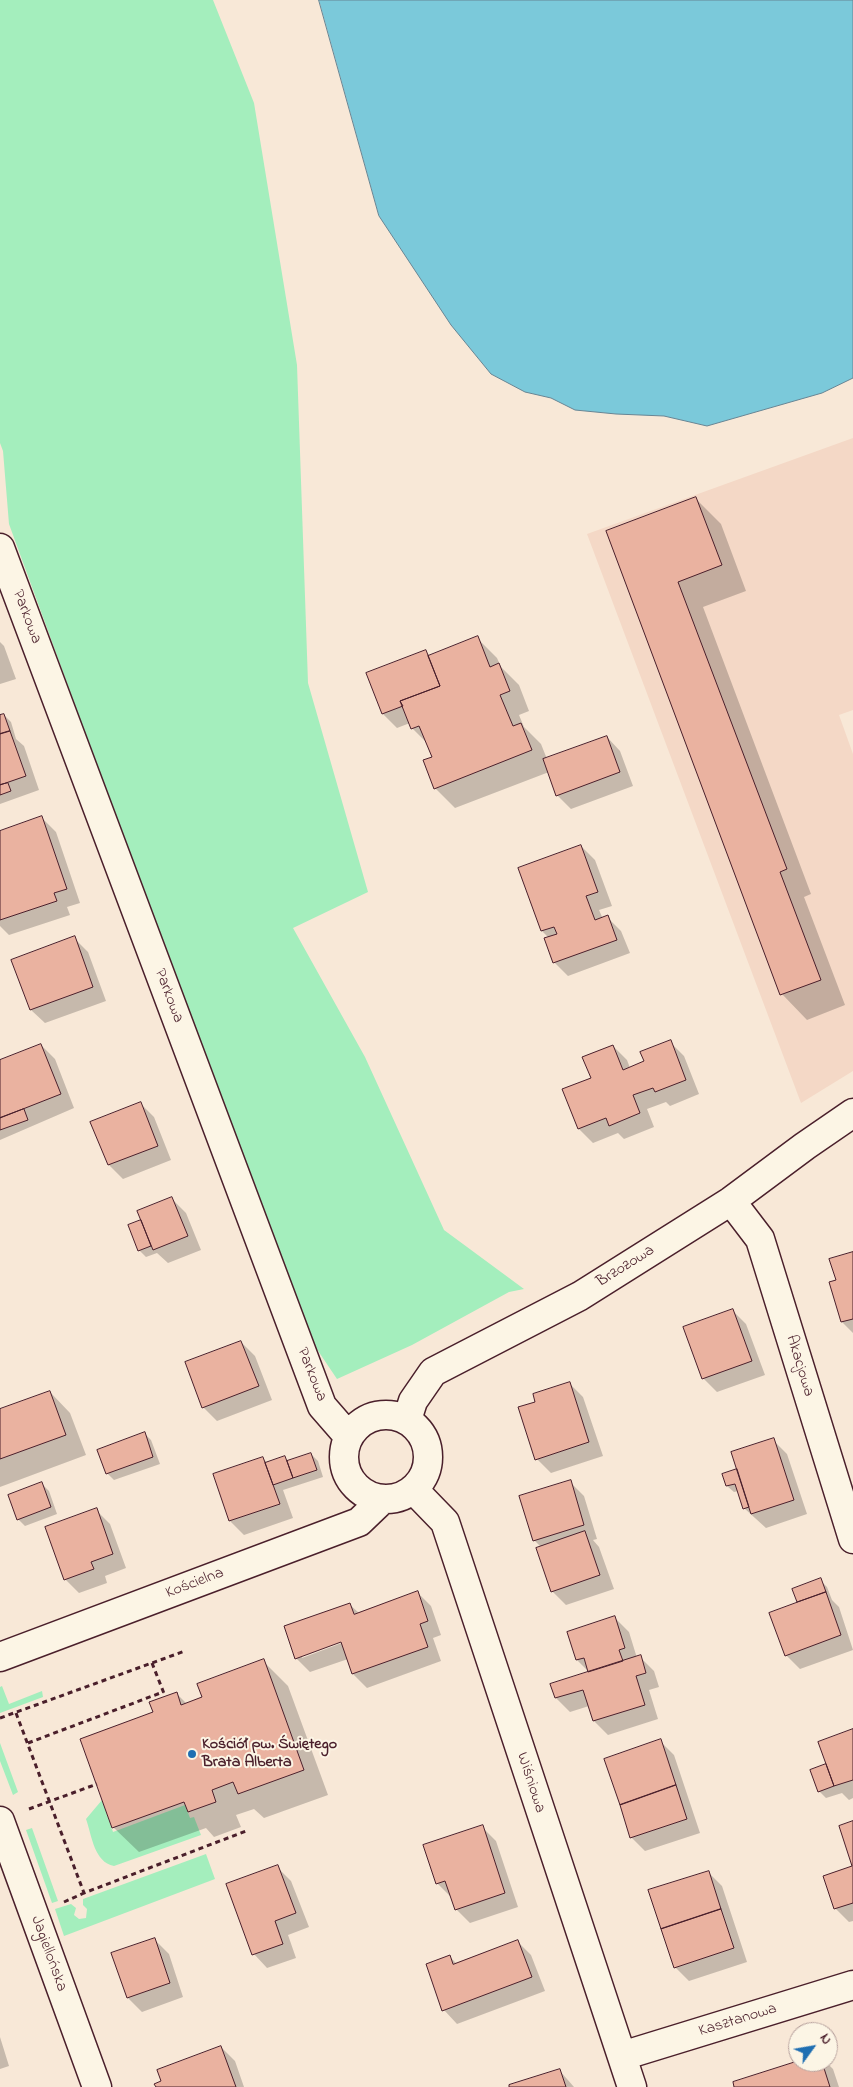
<!DOCTYPE html>
<html>
<head>
<meta charset="utf-8">
<style>
	body { margin:0 }
	#map { position:relative; width:853px; height:2087px; overflow:hidden; background:#f8e8d7; font-family:"Indie Flower",sans-serif }
	canvas { display:block }
	.north { position:absolute; left:788px; top:2022px; width:50px; height:50px; box-sizing:border-box; background:#fcf5e5; border:1px solid #b59f9b; border-radius:50%; rotate:58deg; font-size:14px; font-weight:700; line-height:20px; text-align:center; color:#4a1f2b }
	.north::after { content:''; display:block; margin:auto; width:18px; height:22px; background:#1f6fb2; clip-path:polygon(50% 0,100% 100%,50% 72%,0 100%) }
</style>
</head>
<body>
<div id="map">
<canvas width="853" height="2087"></canvas>
<div class="north">N</div>
</div>
<script>
const context = document.querySelector('canvas').getContext('2d');
context.lineJoin = 'round';
function paint(path, color) {
  context.fillStyle = color;
  context.fill(path, 'evenodd');
}
function stroke(path, color, width, dash) {
  context.strokeStyle = color;
  context.lineWidth = width;
  context.lineCap = dash ? 'butt' : 'round';
  context.setLineDash(dash || []);
  context.stroke(path);
}
function write(font, color, halo, rows, align = 'center') {
  context.font = font + ' "Indie Flower",sans-serif';
  context.lineWidth = 4;
  context.setLineDash([]);
  context.textBaseline = 'middle';
  context.strokeStyle = halo;
  context.fillStyle = color;
  for (const [text, x, y, turn = 0] of rows) {
    context.save();
    context.translate(x, y);
    context.rotate((+turn || 0) * Math.PI / 180);
    context.textAlign = isNaN(turn) ? turn : align;
    if (halo) context.strokeText(text, 0, 0);
    context.fillText(text, 0, 0);
    context.restore();
  }
}
const built = new Path2D(`
	M 853,438 L 853,710 L 839,715 L 853,754 L 853,1071 L 801,1103 L 587,534 Z`);
const green = new Path2D(`
	M 0,0 L 213,0 L 254,103 L 297,365 L 308,683 L 368,892 L 293,928 L 365,1057 L 444,1230 L 524,1289 L 509,1292 L 412,1345 L 337,1379 L 302,1327 L 9,524 L 3,451 L 0,443 Z
	M 2,1686 L 9,1704 L 42,1691 L 43,1697 L 0,1713 L 0,1687 Z
	M 0,1743 L 18,1792 L 13,1795 L 0,1761 Z
	M 102,1800 L 113,1832 L 185,1805 L 190,1818 L 194,1817 L 201,1835 L 114,1866 C 94,1862 92,1836 86,1819 Z
	M 32,1828 L 58,1901 L 52,1903 L 26,1830 Z
	M 206,1854 L 215,1879 L 64,1936 L 55,1909 L 71,1904 L 76,1908 L 74,1915 L 79,1919 L 86,1918 L 87,1909 L 83,1905 L 83,1899 Z`);
const water = new Path2D(`
	M 319,0 L 853,0 L 853,378 L 822,393 L 707,426 L 664,416 L 616,414 L 575,410 L 551,398 L 525,392 L 491,374 L 451,325 L 379,216 Z`);
const shadow = new Path2D(`
	M 696,499 L 721,524 L 746,591 L 703,607 L 811,894 L 804,897 L 845,1005 L 807,1020 L 782,994 L 608,532 Z
	M 477,638 L 497,658 L 501,667 L 519,685 L 529,711 L 519,715 L 524,727 L 541,744 L 547,759 L 607,737 L 620,751 L 633,786 L 571,809 L 557,795 L 549,772 L 455,808 L 435,788 L 433,758 L 427,743 L 412,728 L 410,723 L 397,728 L 383,714 L 368,674 L 425,651 L 430,656 Z
	M 0,642 L 4,646 L 16,679 L 0,684 Z
	M 4,715 L 11,722 L 16,739 L 24,746 L 39,790 L 0,804 L 0,717 Z
	M 42,818 L 56,832 L 80,903 L 67,907 L 70,915 L 9,935 L 0,926 L 0,832 Z
	M 581,846 L 595,860 L 612,906 L 599,910 L 603,919 L 607,917 L 621,931 L 630,953 L 568,976 L 554,962 L 549,938 L 542,931 L 519,869 Z
	M 74,938 L 88,952 L 106,1001 L 45,1023 L 31,1010 Z
	M 670,1042 L 684,1056 L 699,1094 L 670,1106 L 666,1102 L 647,1109 L 654,1127 L 624,1139 L 618,1133 L 593,1143 L 579,1129 L 564,1090 L 592,1079 L 613,1046 L 627,1060 L 630,1068 L 646,1062 Z
	M 41,1045 L 55,1059 L 74,1108 L 0,1140 L 0,1061 Z
	M 140,1103 L 154,1117 L 171,1160 L 123,1179 L 109,1165 L 92,1123 Z
	M 172,1199 L 186,1213 L 201,1250 L 168,1263 L 157,1253 L 146,1257 L 139,1250 L 142,1221 Z
	M 853,1254 L 853,1333 L 842,1322 L 831,1282 L 837,1281 Z
	M 732,1310 L 746,1324 L 765,1375 L 717,1392 L 703,1378 Z
	M 241,1342 L 255,1356 L 272,1400 L 217,1421 L 203,1407 Z
	M 569,1383 L 583,1397 L 603,1456 L 551,1473 L 537,1459 L 536,1402 Z
	M 50,1392 L 70,1413 L 86,1455 L 0,1487 L 0,1411 Z
	M 144,1433 L 151,1440 L 160,1464 L 114,1480 L 107,1473 Z
	M 773,1440 L 787,1454 L 807,1514 L 766,1528 L 744,1508 L 739,1491 L 734,1492 L 727,1486 L 738,1470 Z
	M 311,1454 L 318,1461 L 323,1477 L 283,1490 L 293,1518 L 244,1535 L 230,1521 L 214,1474 L 263,1458 L 268,1464 L 285,1458 L 289,1462 Z
	M 570,1482 L 584,1496 L 597,1539 L 593,1540 L 599,1547 L 614,1589 L 566,1605 L 552,1591 L 542,1548 L 534,1540 Z
	M 42,1484 L 49,1491 L 57,1514 L 25,1526 L 18,1519 Z
	M 96,1510 L 110,1524 L 126,1568 L 105,1576 L 107,1583 L 79,1593 L 65,1579 Z
	M 820,1580 L 827,1587 L 832,1600 L 839,1607 L 853,1650 L 800,1669 L 786,1655 L 799,1603 L 794,1590 Z
	M 417,1592 L 431,1606 L 441,1635 L 433,1638 L 441,1661 L 367,1688 L 353,1674 L 348,1659 L 310,1672 L 296,1658 L 349,1604 L 359,1613 ZM 346,1639 L 347,1641 L 302,1658 L 302,1655 Z
	M 615,1618 L 629,1632 L 637,1658 L 640,1657 L 654,1671 L 659,1687 L 649,1690 L 658,1719 L 608,1735 L 594,1721 L 589,1706 L 570,1712 L 556,1698 L 590,1673 L 577,1660 L 568,1632 Z
	M 263,1661 L 288,1686 L 328,1795 L 264,1818 L 254,1809 L 236,1815 L 241,1827 L 214,1837 L 206,1828 L 139,1852 L 113,1827 L 154,1713 L 176,1693 L 187,1704 L 204,1698 Z
	M 853,1731 L 853,1798 L 849,1800 L 842,1793 L 826,1798 L 819,1791 L 811,1771 L 828,1765 Z
	M 660,1741 L 674,1755 L 700,1833 L 645,1851 L 631,1837 Z
	M 482,1827 L 496,1841 L 518,1907 L 470,1923 L 456,1909 L 451,1897 L 437,1883 Z
	M 277,1867 L 291,1881 L 309,1927 L 288,1935 L 296,1958 L 267,1968 L 254,1954 L 227,1885 Z
	M 853,1867 L 853,1921 L 849,1922 L 835,1908 Z
	M 708,1872 L 722,1886 L 747,1962 L 689,1981 L 675,1967 Z
	M 155,1940 L 169,1954 L 183,1997 L 142,2012 L 128,1998 Z
	M 517,1941 L 531,1955 L 545,1991 L 457,2024 L 444,2010 L 450,1957 L 457,1964 Z
	M 0,2037 L 9,2066 L 0,2069 Z
	M 221,2047 L 235,2061 L 244,2087 L 157,2087 Z
	M 798,2062 L 826,2062 L 833,2069 L 839,2087 L 736,2087 Z
	M 560,2071 L 574,2087 L 511,2087 Z`);
const building = new Path2D(`
	M 696,497 L 722,565 L 678,582 L 787,869 L 780,872 L 821,980 L 780,995 L 606,531 Z
	M 478,636 L 490,667 L 499,663 L 510,691 L 500,695 L 513,726 L 521,723 L 532,750 L 434,789 L 423,760 L 432,757 L 419,726 L 411,729 L 400,701 L 440,686 L 428,656 Z
	M 426,650 L 440,686 L 400,701 L 403,706 L 382,714 L 366,673 Z
	M 4,714 L 10,731 L 0,734 L 0,715 Z
	M 10,731 L 26,776 L 0,785 L 0,734 Z
	M 607,736 L 620,772 L 556,796 L 543,759 Z
	M 8,783 L 11,791 L 0,795 L 0,785 Z
	M 42,816 L 67,889 L 54,893 L 57,901 L 0,920 L 0,831 Z
	M 581,845 L 598,892 L 586,896 L 595,920 L 608,915 L 617,940 L 553,963 L 544,938 L 557,934 L 554,927 L 541,931 L 518,868 Z
	M 75,936 L 93,987 L 30,1010 L 11,960 Z
	M 671,1040 L 686,1080 L 655,1092 L 653,1088 L 633,1095 L 640,1113 L 609,1126 L 606,1118 L 578,1129 L 562,1089 L 591,1078 L 582,1057 L 613,1045 L 623,1070 L 644,1061 L 640,1052 Z
	M 41,1044 L 61,1094 L 0,1118 L 0,1060 Z
	M 141,1102 L 158,1146 L 108,1165 L 90,1122 Z
	M 24,1109 L 28,1120 L 0,1130 L 0,1118 Z
	M 172,1197 L 188,1236 L 153,1250 L 137,1211 Z
	M 141,1220 L 151,1246 L 138,1251 L 128,1225 Z
	M 853,1252 L 853,1319 L 841,1322 L 829,1282 L 836,1280 L 829,1259 Z
	M 733,1309 L 752,1361 L 702,1379 L 683,1327 Z
	M 241,1341 L 259,1386 L 202,1408 L 185,1362 Z
	M 570,1382 L 589,1442 L 535,1460 L 518,1407 L 535,1402 L 533,1394 Z
	M 50,1391 L 66,1435 L 0,1459 L 0,1409 Z
	M 145,1432 L 153,1457 L 106,1474 L 97,1450 Z
	M 774,1438 L 794,1500 L 751,1514 L 731,1452 Z
	M 311,1453 L 317,1470 L 293,1478 L 287,1461 Z
	M 285,1456 L 293,1478 L 273,1485 L 265,1463 Z
	M 263,1457 L 280,1504 L 229,1521 L 213,1474 Z
	M 737,1469 L 749,1507 L 743,1509 L 735,1484 L 726,1486 L 722,1474 Z
	M 571,1480 L 584,1525 L 533,1541 L 519,1496 Z
	M 42,1482 L 51,1507 L 17,1520 L 8,1495 Z
	M 97,1508 L 113,1554 L 91,1562 L 94,1569 L 64,1580 L 45,1527 Z
	M 585,1531 L 600,1575 L 551,1592 L 536,1548 Z
	M 821,1578 L 826,1592 L 797,1602 L 792,1589 Z
	M 418,1591 L 428,1621 L 420,1624 L 428,1647 L 352,1674 L 341,1642 L 295,1659 L 284,1626 L 350,1603 L 354,1614 Z
	M 826,1592 L 841,1635 L 785,1656 L 769,1613 Z
	M 615,1616 L 625,1648 L 619,1650 L 623,1661 L 588,1672 L 584,1658 L 576,1660 L 567,1632 Z
	M 641,1655 L 646,1673 L 636,1676 L 645,1705 L 593,1721 L 583,1690 L 555,1698 L 550,1684 Z
	M 264,1659 L 304,1770 L 238,1794 L 233,1782 L 212,1790 L 216,1802 L 188,1812 L 184,1802 L 112,1828 L 80,1739 L 153,1712 L 149,1702 L 177,1692 L 181,1705 L 202,1697 L 197,1684 Z
	M 853,1729 L 853,1780 L 834,1786 L 818,1742 Z
	M 661,1739 L 676,1785 L 620,1805 L 604,1759 Z
	M 826,1764 L 834,1786 L 818,1792 L 810,1770 Z
	M 676,1785 L 687,1819 L 630,1838 L 620,1805 Z
	M 853,1821 L 853,1903 L 834,1909 L 823,1876 L 852,1866 L 839,1826 Z
	M 483,1825 L 505,1893 L 455,1910 L 445,1881 L 436,1884 L 423,1845 Z
	M 278,1865 L 296,1913 L 275,1921 L 283,1944 L 252,1955 L 226,1884 Z
	M 709,1871 L 721,1909 L 661,1929 L 648,1890 Z
	M 721,1909 L 734,1948 L 674,1968 L 661,1929 Z
	M 155,1938 L 170,1983 L 127,1998 L 111,1953 Z
	M 518,1940 L 532,1977 L 442,2011 L 426,1964 L 450,1955 L 453,1964 Z
	M 221,2046 L 236,2087 L 156,2087 L 154,2084 L 161,2081 L 157,2070 Z
	M 798,2061 L 822,2062 L 830,2087 L 734,2087 L 733,2082 Z
	M 560,2069 L 566,2087 L 509,2087 L 509,2085 Z`);
const path = new Path2D(`
	M 152,1663 L 165,1696
	M 16,1713 L 84,1893 L 246,1831
	M 0,1718 L 185,1651
	M 28,1743 L 163,1692
	M 29,1809 L 97,1784
	M 64,1902 L 84,1893`);
const street = new Path2D(`
	M 0,548 L 322,1406 L 349,1437
	M 731,1201 L 760,1239 L 853,1539
	M344 1457a42 42 0 1 1 84 0a42 42 0 1 1-84 0Z
	M 407,1420 L 413,1401 L 433,1372 L 580,1296 L 731,1201 L 805,1146 L 853,1113
	M 413,1489 L 445,1522 L 632,2087
	M 0,1657 L 359,1522 L 383,1499
	M 0,1821 L 97,2087
	M 622,2056 L 853,1985`);
const markers = [
	[192,1754,5,"#1f6fb2"]
];
const streetNames = [
	["Parkowa",26,617,69],
	["Parkowa",168,996,69],
	["Brzozowa",626,1267,-32],
	["Akacjowa",799,1366,73],
	["Parkowa",311,1375,68],
	["Kościelna",195,1584,-21],
	["Wiśniowa",530,1783,72],
	["Jagiellońska",48,1954,70],
	["Kasztanowa",738,2021,-17]
];
const poiNames = [
	["Kościół pw. Świętego",202,1745],
	["Brata Alberta",202,1763]
];
paint(built, '#f4d8c6');
paint(green, '#a4eebd');
paint(water, '#7bc9da');
stroke(water, '#678594', 1);
paint(shadow, '#0003');
paint(building, '#eab2a0');
stroke(building, '#4a1f2b', 1);
stroke(street, '#4a1f2b', 31);
stroke(path, '#4a1f2b', 3, [5, 4]);
stroke(street, '#fcf5e5', 28);
for (const [x, y, r, color] of markers) {
  const dot = new Path2D();
  dot.arc(x, y, r, 0, 2 * Math.PI);
  context.fillStyle = color;
  context.fill(dot);
  stroke(dot, '#fcf5e5', 2);
}
write('16px', '#4a1f2b', '#fcf5e5', streetNames);
write('bold 16px', '#4a1f2b', '#fcf5e5', poiNames, 'left');
</script>
</body>
</html>
